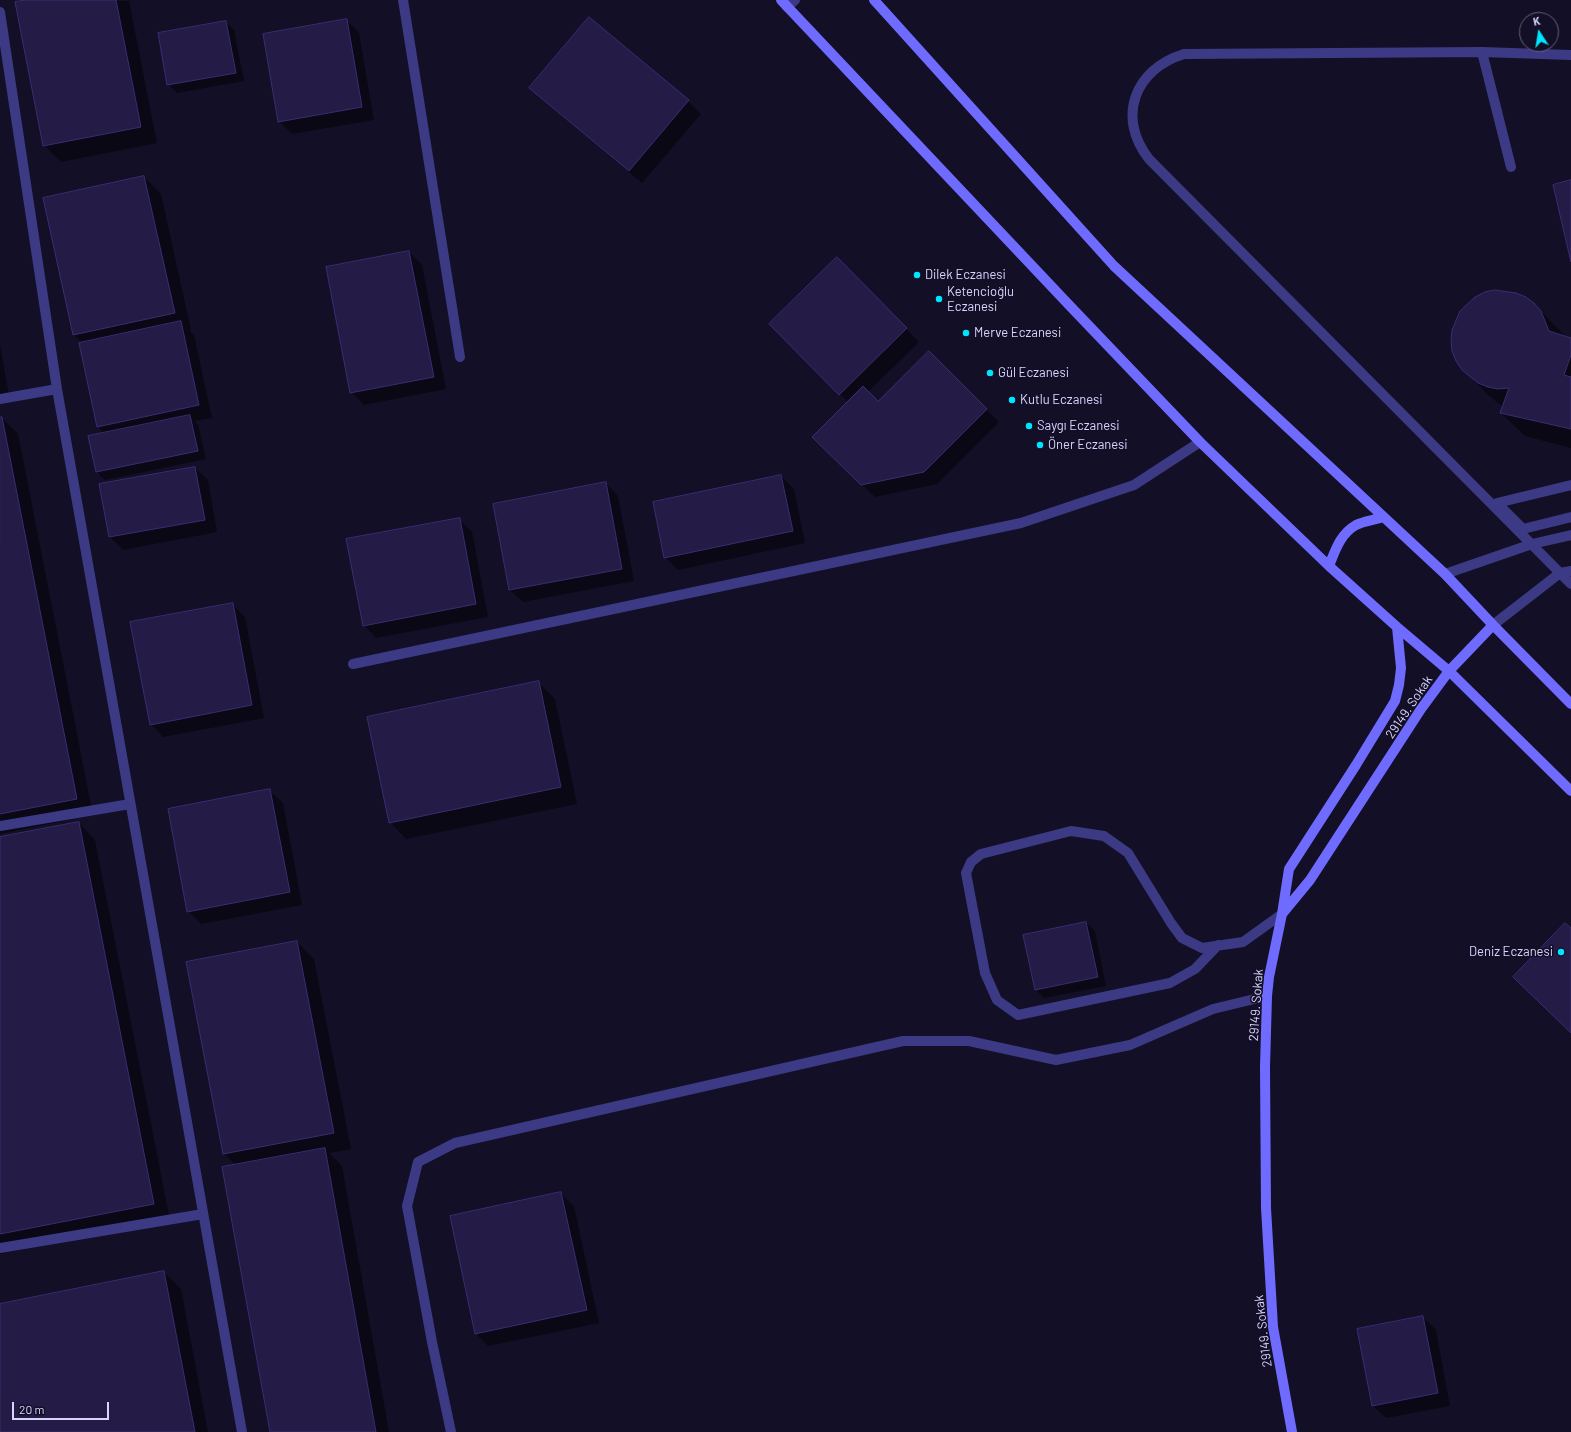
<!DOCTYPE html>
<html>
<head>
<meta charset="utf-8">
<style>
	body { margin:0 }
	#map { position:relative; width:1571px; height:1432px; overflow:hidden; background:#130f26; font-family:Barlow,sans-serif }
	canvas { display:block }
	.north { position:absolute; left:1519px; top:12px; width:40px; height:40px; box-sizing:border-box; background:#130f26; border:1px solid #625e7d; border-radius:50%; rotate:348deg; font-size:11px; font-weight:700; line-height:16px; text-align:center; color:#d9d4ff }
	.north::after { content:''; display:block; margin:auto; width:14px; height:18px; background:#00e5ff; clip-path:polygon(50% 0,100% 100%,50% 72%,0 100%) }
	.scale { position:absolute; left:12px; top:1402px; width:97px; height:18px; box-sizing:border-box; border:2px solid #d9d4ff; border-top:0; padding-left:5px; font-size:12px; line-height:14px; white-space:nowrap; color:#d9d4ff; -webkit-text-stroke:3px #130f26; paint-order:stroke }
</style>
</head>
<body>
<div id="map">
<canvas width="1571" height="1432"></canvas>
<div class="north">K</div>
<div class="scale">20 m</div>
</div>
<script>
const context = document.querySelector('canvas').getContext('2d');
context.lineJoin = 'round';
function paint(path, color) {
  context.fillStyle = color;
  context.fill(path, 'evenodd');
}
function stroke(path, color, width, dash) {
  context.strokeStyle = color;
  context.lineWidth = width;
  context.lineCap = dash ? 'butt' : 'round';
  context.setLineDash(dash || []);
  context.stroke(path);
}
function write(font, color, halo, rows, align = 'center') {
  context.font = font + ' Barlow,sans-serif';
  context.lineWidth = 3;
  context.setLineDash([]);
  context.textBaseline = 'middle';
  context.strokeStyle = halo;
  context.fillStyle = color;
  for (const [text, x, y, turn = 0] of rows) {
    context.save();
    context.translate(x, y);
    context.rotate((+turn || 0) * Math.PI / 180);
    context.textAlign = isNaN(turn) ? turn : align;
    if (halo) context.strokeText(text, 0, 0);
    context.fillText(text, 0, 0);
    context.restore();
  }
}
const shadow = new Path2D(`
	M 31,0 L 129,1 L 157,143 L 61,162 L 44,145 Z
	M 346,20 L 359,33 L 374,120 L 292,134 L 279,121 Z
	M 226,22 L 234,30 L 244,81 L 177,93 L 168,84 Z
	M 530,87 L 688,101 L 701,114 L 642,183 L 543,100 Z
	M 144,177 L 161,194 L 191,330 L 189,330 L 194,335 L 212,418 L 195,421 L 198,425 L 206,459 L 105,480 L 97,472 L 105,434 L 98,427 L 82,343 L 74,335 Z
	M 409,252 L 422,265 L 446,389 L 364,405 L 351,392 Z
	M 837,259 L 919,342 L 868,392 L 878,403 L 929,353 L 999,422 L 937,484 L 875,497 L 814,437 L 848,402 L 771,324 Z
	M 1534,304 L 1565,336 L 1571,339 L 1571,448 L 1525,436 L 1501,413 L 1503,407 L 1487,394 L 1463,369 Z
	M 0,345 L 9,395 L 0,396 Z
	M 0,418 L 2,418 L 18,434 L 93,815 L 0,834 Z
	M 195,468 L 208,480 L 217,532 L 123,550 L 110,537 L 101,484 Z
	M 781,476 L 794,489 L 805,543 L 678,570 L 665,557 Z
	M 606,483 L 618,496 L 634,581 L 523,602 L 510,590 Z
	M 459,519 L 472,532 L 488,617 L 376,638 L 364,625 Z
	M 232,604 L 245,617 L 264,718 L 163,737 L 151,724 Z
	M 538,682 L 555,699 L 577,804 L 406,839 L 390,822 Z
	M 270,791 L 283,803 L 302,905 L 201,924 L 188,911 Z
	M 79,823 L 95,840 L 170,1220 L 0,1254 L 0,838 Z
	M 1086,923 L 1095,931 L 1106,986 L 1044,998 L 1036,990 L 1025,935 Z
	M 297,942 L 314,959 L 351,1149 L 329,1153 L 342,1166 L 389,1432 L 271,1432 L 236,1165 L 224,1154 Z
	M 561,1194 L 574,1206 L 599,1323 L 488,1346 L 476,1334 Z
	M 164,1272 L 181,1289 L 208,1432 L 0,1432 L 0,1305 Z
	M 1423,1317 L 1436,1330 L 1450,1406 L 1386,1418 L 1373,1406 L 1358,1330 Z`);
const building = new Path2D(`
	M 26,0 L 116,0 L 141,127 L 43,146 L 15,2 Z
	M 589,17 L 689,100 L 629,171 L 529,88 Z
	M 347,19 L 362,107 L 278,122 L 263,34 Z
	M 226,21 L 236,73 L 167,85 L 158,33 Z
	M 144,176 L 175,313 L 73,335 L 43,198 Z
	M 1571,180 L 1571,262 L 1553,185 Z
	M 409,251 L 434,377 L 350,393 L 326,267 Z
	M 837,257 L 907,328 L 839,395 L 769,324 Z
	M 1495,290 L 1516,293 L 1526,297 L 1534,303 L 1541,311 L 1549,331 L 1571,338 L 1571,355 L 1564,375 L 1571,377 L 1571,429 L 1500,413 L 1509,388 L 1498,389 L 1488,387 L 1478,383 L 1462,370 L 1456,361 L 1452,351 L 1451,341 L 1452,330 L 1460,311 L 1475,297 L 1485,292 Z
	M 181,321 L 199,405 L 97,427 L 79,343 Z
	M 929,351 L 987,409 L 924,472 L 861,485 L 812,437 L 863,386 L 878,401 Z
	M 190,415 L 198,451 L 96,472 L 88,436 Z
	M 0,417 L 2,417 L 77,799 L 0,814 Z
	M 195,467 L 205,520 L 109,537 L 99,484 Z
	M 781,475 L 793,531 L 664,558 L 653,502 Z
	M 606,482 L 622,569 L 509,590 L 493,504 Z
	M 460,518 L 476,604 L 363,626 L 346,539 Z
	M 233,603 L 252,705 L 150,725 L 130,622 Z
	M 539,681 L 561,787 L 389,823 L 367,717 Z
	M 270,789 L 290,892 L 187,912 L 168,809 Z
	M 79,822 L 154,1204 L 0,1234 L 0,837 Z
	M 1086,922 L 1098,977 L 1035,990 L 1023,935 Z
	M 1565,923 L 1571,928 L 1571,1033 L 1513,977 Z
	M 297,941 L 334,1133 L 223,1154 L 186,962 Z
	M 325,1148 L 376,1432 L 270,1432 L 222,1167 Z
	M 561,1192 L 587,1310 L 475,1334 L 450,1216 Z
	M 164,1271 L 195,1432 L 0,1432 L 0,1304 Z
	M 1423,1316 L 1438,1393 L 1372,1406 L 1357,1329 Z`);
const lane = new Path2D(`
	M 0,12 L 57,389 L 242,1432
	M 1482,52 L 1511,167
	M 1571,55 L 1482,52 L 1184,54 C 1135,69 1116,117 1149,159 L 1571,584
	M 0,399 L 57,389
	M 1445,574 L 1532,544 L 1571,535
	M 1493,625 L 1560,573 L 1571,571
	M 0,826 L 130,804
	M 1218,945 L 1195,969 L 1170,983 L 1018,1015 L 997,1000 L 985,973 L 966,873 L 971,862 L 981,854 L 1071,831 L 1104,836 L 1128,853 L 1171,923 L 1182,938 L 1202,948 L 1243,942 L 1282,914
	M 0,1248 L 203,1214`);
const street = new Path2D(`
	M 403,0 L 460,357
	M 787,7 L 795,0
	M 1571,485 L 1497,503 L 1523,529 L 1571,517
	M 353,664 L 1021,523 L 1134,485 L 1200,442
	M 451,1432 L 432,1342 L 407,1206 L 418,1162 L 455,1143 L 903,1041 L 969,1041 L 1056,1060 L 1130,1045 L 1213,1009 L 1267,996`);
const secondary = new Path2D(`
	M 781,0 L 1070,306 L 1200,442 L 1329,566 L 1397,627 L 1449,671 L 1571,791
	M 874,0 L 1114,266 L 1445,574 L 1493,625 L 1571,704
	M 1329,566 C 1335,551 1340,534 1356,525 C 1364,521 1375,520 1383,517
	M 1282,914 L 1289,869 L 1356,765 L 1395,701 L 1399,685 L 1401,668 L 1397,627
	M 1292,1432 L 1273,1327 L 1266,1208 L 1265,1067 L 1267,996 L 1269,977 L 1282,914 L 1310,880 L 1421,709 L 1449,671 L 1493,625`);
const markers = [
	[917,275,4,"#00e5ff"],
	[939,299,4,"#00e5ff"],
	[966,333,4,"#00e5ff"],
	[990,373,4,"#00e5ff"],
	[1012,400,4,"#00e5ff"],
	[1029,426,4,"#00e5ff"],
	[1040,445,4,"#00e5ff"],
	[1561,952,4,"#00e5ff"]
];
const poiNames = [
	["Dilek Eczanesi",925,275],
	["Ketencioğlu",947,292],
	["Eczanesi",947,307],
	["Merve Eczanesi",974,333],
	["Gül Eczanesi",998,373],
	["Kutlu Eczanesi",1020,400],
	["Saygı Eczanesi",1037,426],
	["Öner Eczanesi",1048,445],
	["Deniz Eczanesi",1553,952,"right"]
];
const streetNames = [
	["29149. Sokak",1409,707,-56],
	["29149. Sokak",1256,1005,-86],
	["29149. Sokak",1263,1331,-97]
];
paint(shadow, '#0007');
paint(building, '#241b47');
stroke(building, '#3b2d73', 1);
stroke(lane, '#3d3a85', 10);
stroke(street, '#3d3a85', 10);
stroke(secondary, '#6f6bff', 10);
for (const [x, y, r, color] of markers) {
  const dot = new Path2D();
  dot.arc(x, y, r, 0, 2 * Math.PI);
  context.fillStyle = color;
  context.fill(dot);
  stroke(dot, '#130f26', 1.5);
}
write('13px', '#d9d4ff', '#130f26', poiNames, 'left');
write('13px', '#d9d4ff', '#130f26', streetNames);
</script>
</body>
</html>
